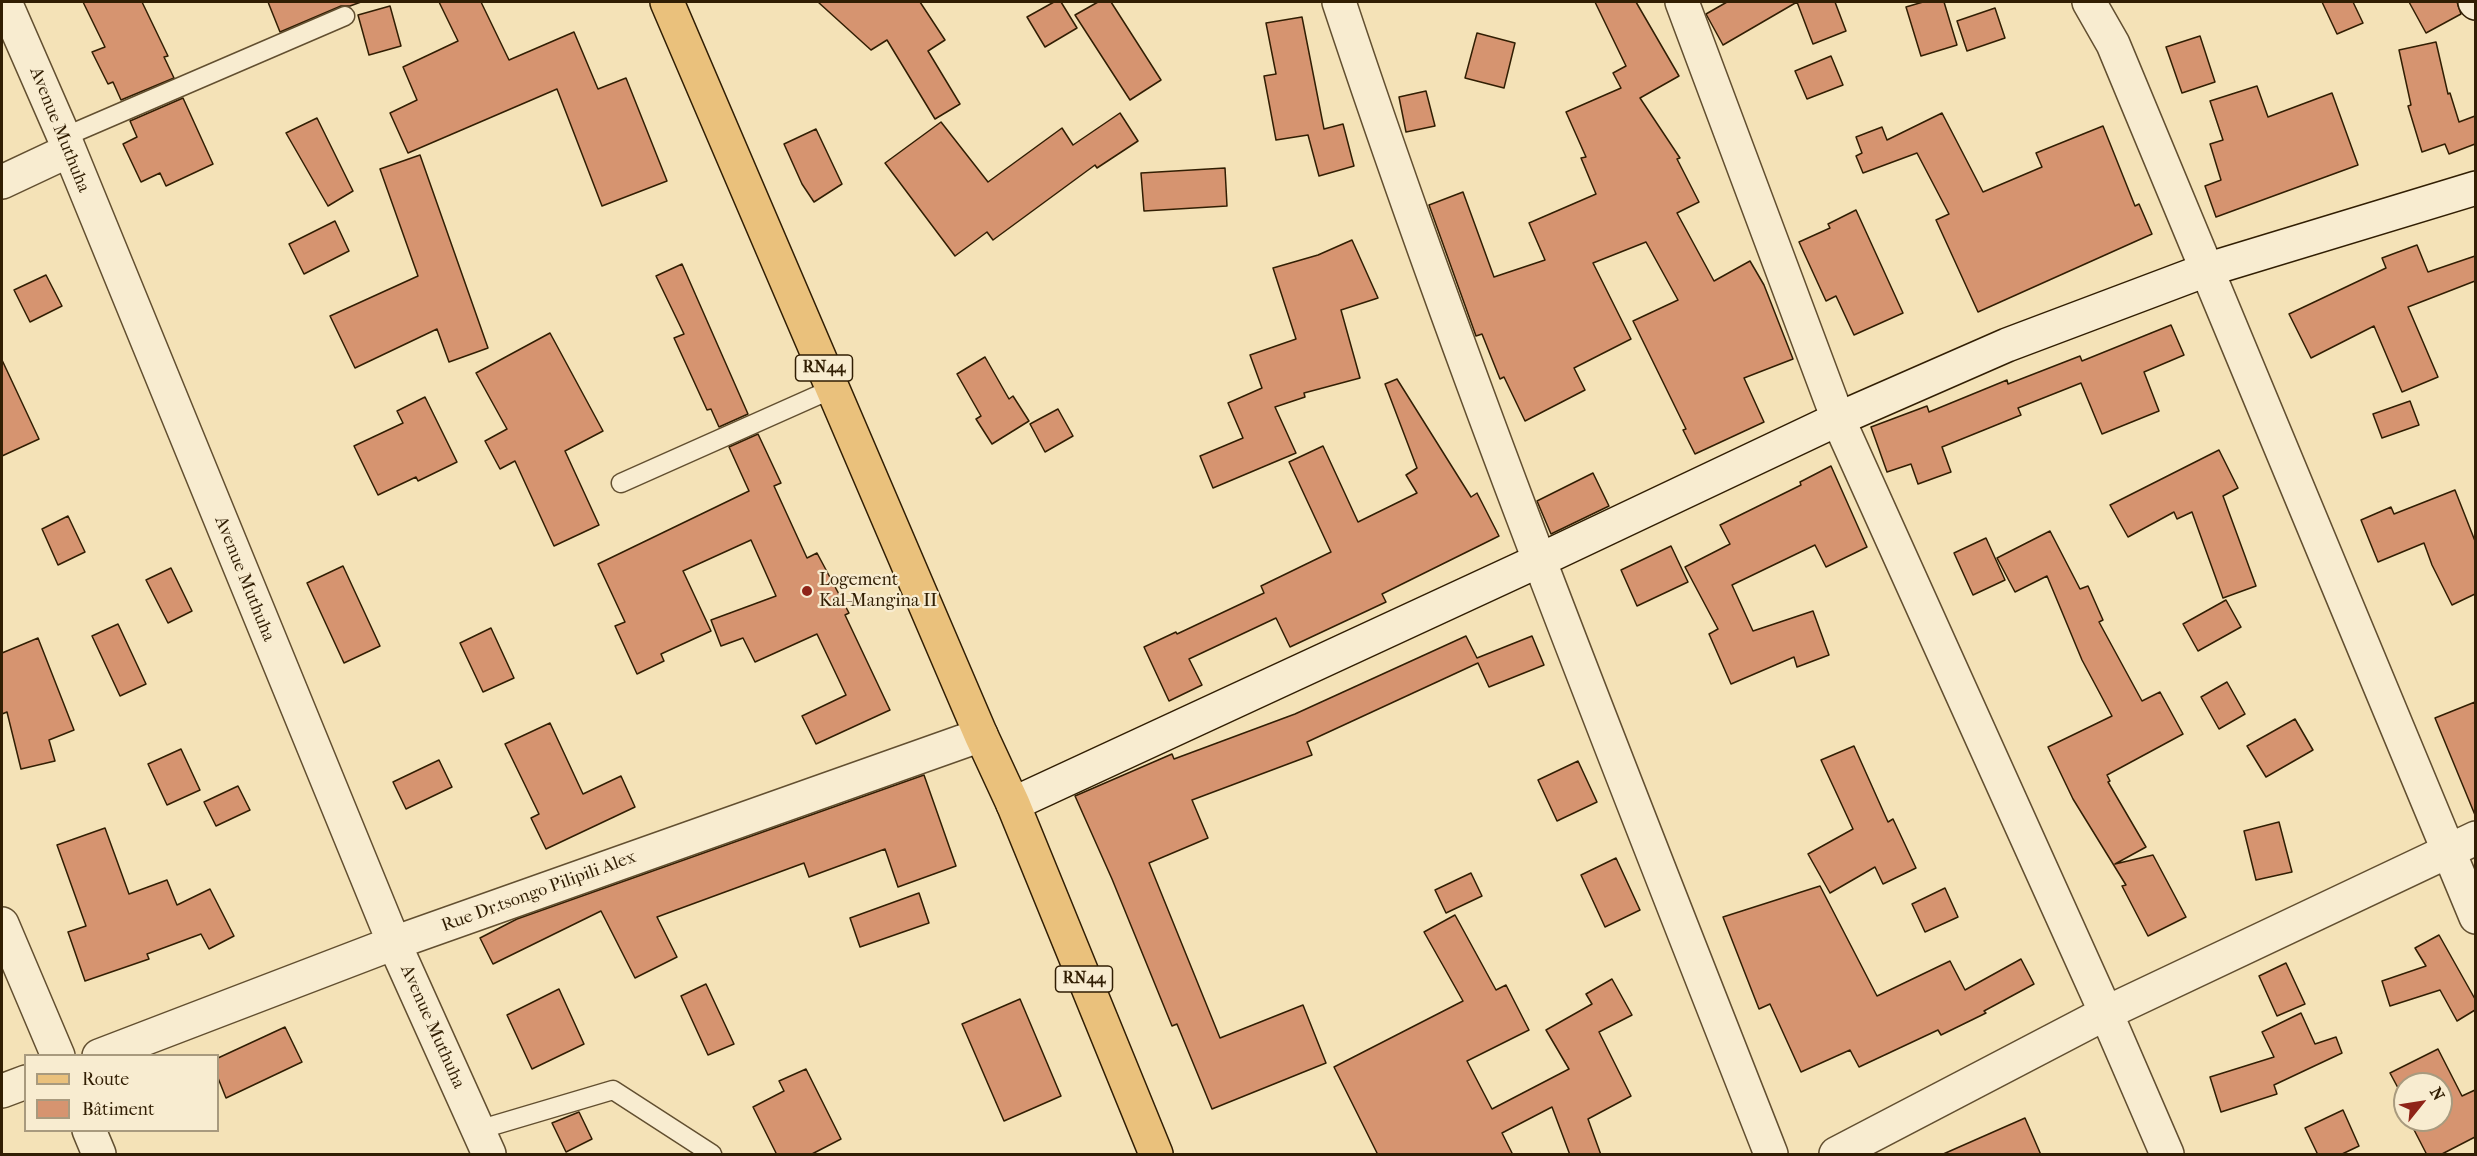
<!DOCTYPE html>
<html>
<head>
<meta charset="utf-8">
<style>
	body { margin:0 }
	#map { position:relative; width:2477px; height:1156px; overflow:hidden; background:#f4e2b7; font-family:"IM FELL French Canon",serif }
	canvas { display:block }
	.frame { position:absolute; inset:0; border:3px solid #311e03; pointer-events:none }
	.legend { position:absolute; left:24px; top:1054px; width:195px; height:78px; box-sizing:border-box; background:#f8ecd0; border:2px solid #a89a7e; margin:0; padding:8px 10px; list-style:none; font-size:18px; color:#311e03 }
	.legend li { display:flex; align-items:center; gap:12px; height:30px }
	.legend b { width:30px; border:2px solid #a89a7e }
	.north { position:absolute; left:2393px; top:1072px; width:60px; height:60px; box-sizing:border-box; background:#f8ecd0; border:2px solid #a89a7e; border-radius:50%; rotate:60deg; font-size:16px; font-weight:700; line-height:24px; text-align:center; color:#311e03 }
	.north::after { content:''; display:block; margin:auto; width:21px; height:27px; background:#8f2418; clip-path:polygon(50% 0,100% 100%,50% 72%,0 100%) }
</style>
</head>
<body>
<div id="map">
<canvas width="2477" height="1156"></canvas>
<div class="frame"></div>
<ul class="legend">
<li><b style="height:8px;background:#eac17c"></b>Route</li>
<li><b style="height:16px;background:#d69470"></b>Bâtiment</li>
</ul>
<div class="north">N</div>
</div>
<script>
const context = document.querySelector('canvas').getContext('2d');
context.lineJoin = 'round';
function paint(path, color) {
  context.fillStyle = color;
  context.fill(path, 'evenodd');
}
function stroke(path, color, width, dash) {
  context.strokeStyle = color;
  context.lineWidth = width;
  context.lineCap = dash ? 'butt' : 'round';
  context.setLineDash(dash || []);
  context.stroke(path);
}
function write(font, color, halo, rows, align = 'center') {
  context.font = font + ' "IM FELL French Canon",serif';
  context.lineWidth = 4.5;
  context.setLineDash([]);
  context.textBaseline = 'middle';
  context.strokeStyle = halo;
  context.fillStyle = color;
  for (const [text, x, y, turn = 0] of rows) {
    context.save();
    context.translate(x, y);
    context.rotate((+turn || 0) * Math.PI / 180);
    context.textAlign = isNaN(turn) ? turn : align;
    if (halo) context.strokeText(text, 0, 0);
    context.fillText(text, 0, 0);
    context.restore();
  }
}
const building = new Path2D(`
	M 83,2 L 142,2 L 168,56 L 164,57 L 174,78 L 121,100 L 113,82 L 108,84 L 92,52 L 105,47 Z
	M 268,2 L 361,2 L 350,6 L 341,6 L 280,32 Z
	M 439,2 L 481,2 L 509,60 L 574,32 L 598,89 L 626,78 L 667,181 L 602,206 L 557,89 L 408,153 L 390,113 L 417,100 L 403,67 L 458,41 Z
	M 818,2 L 920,2 L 945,40 L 928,51 L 960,104 L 935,119 L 887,40 L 871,50 Z
	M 1054,2 L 1061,2 L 1077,28 L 1045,47 L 1027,17 Z
	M 1098,2 L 1111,2 L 1161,80 L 1130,100 L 1075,15 Z
	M 1595,2 L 1636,2 L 1679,76 L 1640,98 L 1680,158 L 1677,159 L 1699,202 L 1677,213 L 1714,281 L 1750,261 L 1764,285 L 1793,359 L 1744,378 L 1764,422 L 1695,454 L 1683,430 L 1686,429 L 1633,321 L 1678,300 L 1646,242 L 1593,263 L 1631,339 L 1574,368 L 1585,390 L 1525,421 L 1504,377 L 1500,379 L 1482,334 L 1476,336 L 1429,205 L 1463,192 L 1494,277 L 1545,260 L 1529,223 L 1596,194 L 1581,158 L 1586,157 L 1566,112 L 1621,88 L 1613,73 L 1626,66 Z
	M 1727,2 L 1797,2 L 1723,45 L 1706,14 Z
	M 1797,2 L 1835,2 L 1846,31 L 1813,44 Z
	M 1923,2 L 1944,2 L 1957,45 L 1921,56 L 1906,7 Z
	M 2322,2 L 2353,2 L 2363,23 L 2337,34 Z
	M 2409,2 L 2457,2 L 2461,14 L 2426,33 Z
	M 390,6 L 401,46 L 369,55 L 358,15 Z
	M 1995,8 L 2005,38 L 1967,51 L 1957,21 Z
	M 1302,17 L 1324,129 L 1343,124 L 1354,166 L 1319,176 L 1308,135 L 1276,140 L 1264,76 L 1276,74 L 1266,23 Z
	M 1477,33 L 1515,43 L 1504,88 L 1465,78 Z
	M 2200,36 L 2215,82 L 2182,93 L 2166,47 Z
	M 2436,42 L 2448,94 L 2450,93 L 2459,122 L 2475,116 L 2475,144 L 2449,154 L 2445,144 L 2422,152 L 2408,106 L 2411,105 L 2399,50 Z
	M 1831,56 L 1843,85 L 1807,99 L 1795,71 Z
	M 2257,86 L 2268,117 L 2332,93 L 2358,165 L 2216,217 L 2205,186 L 2221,180 L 2210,144 L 2223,140 L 2210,101 Z
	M 1426,91 L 1435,126 L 1406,132 L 1399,97 Z
	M 183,98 L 213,164 L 166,186 L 160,173 L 141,182 L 123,144 L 137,137 L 130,121 Z
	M 1120,113 L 1138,141 L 1097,168 L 1095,165 L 993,240 L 987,232 L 955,256 L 885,163 L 941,122 L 988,182 L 1062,128 L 1073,145 Z
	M 1942,113 L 1983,192 L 2042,167 L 2036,153 L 2103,126 L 2135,206 L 2139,204 L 2152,234 L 1978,312 L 1936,220 L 1949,214 L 1917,153 L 1863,173 L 1856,156 L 1862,153 L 1856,137 L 1882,127 L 1887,140 Z
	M 317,118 L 353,191 L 328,206 L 286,133 Z
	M 816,129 L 842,184 L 814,202 L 802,184 L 784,144 Z
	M 420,155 L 488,348 L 449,362 L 437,329 L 355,368 L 330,316 L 418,276 L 380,169 Z
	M 1225,168 L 1227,206 L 1144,211 L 1141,173 Z
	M 1856,210 L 1903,313 L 1854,335 L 1836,296 L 1826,301 L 1799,242 L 1830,228 L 1828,224 Z
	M 335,221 L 349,251 L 304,274 L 289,244 Z
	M 1352,240 L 1378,298 L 1341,310 L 1360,378 L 1304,393 L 1305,397 L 1275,407 L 1296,453 L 1213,488 L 1200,456 L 1243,438 L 1228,403 L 1262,388 L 1250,355 L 1296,339 L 1273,268 L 1318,255 Z
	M 2417,245 L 2428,272 L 2475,256 L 2475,281 L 2408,307 L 2438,377 L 2402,392 L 2374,326 L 2311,358 L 2289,314 L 2386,268 L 2382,258 Z
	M 682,264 L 748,414 L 719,427 L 711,409 L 707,410 L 674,338 L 684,334 L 656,276 Z
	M 46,275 L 62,306 L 30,322 L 14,290 Z
	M 2171,325 L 2184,355 L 2144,372 L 2159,411 L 2102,434 L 2081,383 L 2018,408 L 2021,415 L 1942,447 L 1951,472 L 1918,484 L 1911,464 L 1887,472 L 1871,427 L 1927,406 L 1929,412 L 2007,380 L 2008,384 L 2080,356 L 2082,361 Z
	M 550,333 L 603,431 L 565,451 L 599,525 L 554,546 L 515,461 L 500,469 L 485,441 L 507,429 L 476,373 Z
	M 985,357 L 1009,399 L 1013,396 L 1029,421 L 992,444 L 976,419 L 981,416 L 957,374 Z
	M 2,360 L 39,439 L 2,456 Z
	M 1397,379 L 1471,497 L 1477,493 L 1499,536 L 1382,594 L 1386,602 L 1290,647 L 1276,618 L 1189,659 L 1202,685 L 1169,701 L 1144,647 L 1176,632 L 1177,634 L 1264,593 L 1261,586 L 1331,552 L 1289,462 L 1323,446 L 1358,522 L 1417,493 L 1406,475 L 1417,468 L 1385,384 Z
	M 425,397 L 457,462 L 418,481 L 416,477 L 378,495 L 354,446 L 403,423 L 397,411 Z
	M 2410,401 L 2419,425 L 2382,438 L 2373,414 Z
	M 1058,409 L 1073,436 L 1045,452 L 1030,424 Z
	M 758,434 L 781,483 L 774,486 L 807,558 L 817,553 L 849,613 L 845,615 L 890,710 L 816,744 L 802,716 L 846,695 L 817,634 L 755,662 L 743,638 L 721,646 L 711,620 L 776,596 L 751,540 L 683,571 L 711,631 L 661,654 L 664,661 L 637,674 L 615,626 L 625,622 L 598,564 L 749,491 L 729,447 Z
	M 2219,450 L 2238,488 L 2223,496 L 2256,586 L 2223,598 L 2192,512 L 2177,519 L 2174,512 L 2128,537 L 2110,505 Z
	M 1831,466 L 1867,547 L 1826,567 L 1815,545 L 1732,585 L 1753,631 L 1813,611 L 1829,655 L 1797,667 L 1794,657 L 1731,684 L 1709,634 L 1718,629 L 1685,567 L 1730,544 L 1720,525 L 1801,485 L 1800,482 Z
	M 1593,473 L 1609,506 L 1551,534 L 1537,501 Z
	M 2455,490 L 2475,541 L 2475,594 L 2452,605 L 2432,565 L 2424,543 L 2378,562 L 2361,520 L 2391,507 L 2394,514 Z
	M 68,516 L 85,552 L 58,565 L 42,529 Z
	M 2050,531 L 2080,589 L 2088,586 L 2103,620 L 2099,622 L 2142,701 L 2160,692 L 2183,734 L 2107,775 L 2110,781 L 2108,782 L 2146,847 L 2115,864 L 2153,855 L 2186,917 L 2148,936 L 2122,886 L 2126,885 L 2073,799 L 2048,747 L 2112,716 L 2082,660 L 2047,576 L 2015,592 L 1997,558 Z
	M 1986,538 L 2005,580 L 1973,595 L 1954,553 Z
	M 1671,546 L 1688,582 L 1637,606 L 1621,570 Z
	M 343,566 L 380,646 L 344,663 L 307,583 Z
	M 171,568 L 192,611 L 168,623 L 146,580 Z
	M 2226,600 L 2241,627 L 2198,651 L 2183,624 Z
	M 118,624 L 146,684 L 120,696 L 92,636 Z
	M 491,628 L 514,678 L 483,692 L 460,643 Z
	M 1466,636 L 1477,658 L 1532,636 L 1544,665 L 1489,687 L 1478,663 L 1307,742 L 1312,755 L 1192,800 L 1208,838 L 1149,863 L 1220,1038 L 1303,1005 L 1326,1063 L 1212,1109 L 1177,1024 L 1172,1026 L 1112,879 L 1075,796 L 1172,754 L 1174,759 L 1295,714 Z
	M 38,638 L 74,730 L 49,740 L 55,761 L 21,769 L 7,712 L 2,714 L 2,653 Z
	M 2227,682 L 2245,714 L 2219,729 L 2201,697 Z
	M 2475,702 L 2475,815 L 2435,718 Z
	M 2295,719 L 2313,750 L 2266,777 L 2247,746 Z
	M 550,723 L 583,794 L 621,776 L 635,807 L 546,849 L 531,818 L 539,814 L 505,744 Z
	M 1854,746 L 1888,822 L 1893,819 L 1916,868 L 1883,884 L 1875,867 L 1830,893 L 1808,854 L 1853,829 L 1821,760 Z
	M 181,749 L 200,790 L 167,805 L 148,764 Z
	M 439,760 L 452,787 L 406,809 L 393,782 Z
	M 1578,761 L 1597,802 L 1557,821 L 1538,780 Z
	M 924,775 L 956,866 L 898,887 L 885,849 L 809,877 L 804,863 L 657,917 L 677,957 L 635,978 L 601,911 L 493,964 L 480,938 L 517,919 Z
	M 238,786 L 250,810 L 216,826 L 204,802 Z
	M 2279,822 L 2292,872 L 2256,880 L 2244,831 Z
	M 105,828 L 129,894 L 167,880 L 177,905 L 210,889 L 234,936 L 209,949 L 201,934 L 147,954 L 149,959 L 85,981 L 68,932 L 86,926 L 57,845 Z
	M 1616,858 L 1640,910 L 1605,927 L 1581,875 Z
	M 1471,873 L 1482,896 L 1446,913 L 1435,890 Z
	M 1820,886 L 1877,996 L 1950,961 L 1965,990 L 2021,959 L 2034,984 L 1984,1011 L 1986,1013 L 1941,1035 L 1938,1030 L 1859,1067 L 1850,1050 L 1801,1072 L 1770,1004 L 1759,1009 L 1723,917 Z
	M 1945,888 L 1958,917 L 1925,932 L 1912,904 Z
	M 919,893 L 929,923 L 860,947 L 850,918 Z
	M 1455,915 L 1496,990 L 1506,985 L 1529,1030 L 1467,1061 L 1492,1109 L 1569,1069 L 1546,1030 L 1592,1004 L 1586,994 L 1612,979 L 1632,1015 L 1599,1032 L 1631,1096 L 1588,1119 L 1601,1155 L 1570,1155 L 1552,1107 L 1502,1133 L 1513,1155 L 1378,1155 L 1334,1067 L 1463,1001 L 1424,932 Z
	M 2439,935 L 2475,999 L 2475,1010 L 2457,1021 L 2440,990 L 2390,1006 L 2382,981 L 2426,966 L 2415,948 Z
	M 2286,963 L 2305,1004 L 2277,1016 L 2259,976 Z
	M 706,984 L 734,1044 L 708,1055 L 681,996 Z
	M 559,989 L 584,1044 L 532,1069 L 507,1015 Z
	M 1020,999 L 1061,1096 L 1004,1121 L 962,1024 Z
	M 2301,1013 L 2315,1044 L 2336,1037 L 2342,1053 L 2274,1085 L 2277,1094 L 2221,1112 L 2210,1077 L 2274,1057 L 2262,1032 Z
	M 285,1027 L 302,1062 L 226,1098 L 218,1078 L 218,1058 Z
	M 2438,1049 L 2462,1096 L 2475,1090 L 2475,1137 L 2440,1155 L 2427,1155 L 2410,1122 L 2441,1120 L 2441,1084 L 2405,1084 L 2405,1101 L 2390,1073 Z
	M 806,1069 L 841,1139 L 810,1155 L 777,1155 L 753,1107 L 784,1091 L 779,1081 Z
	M 2343,1110 L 2359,1146 L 2340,1155 L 2318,1155 L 2305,1128 Z
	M 579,1112 L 592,1139 L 566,1152 L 552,1123 Z
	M 2025,1118 L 2041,1155 L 1941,1155 Z`);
const lane = new Path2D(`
	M 64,137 L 345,16
	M 621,483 L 832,389
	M 478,1130 L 613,1090 L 712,1154`);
const street = new Path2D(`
	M 5,2 L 64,137 L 394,943 L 489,1154
	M 1339,2 C 1468,391 1621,772 1771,1154
	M 1682,2 L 1838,419 L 2106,1013 L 2167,1154
	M 2089,2 L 2113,44 L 2476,917
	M 2,182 L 68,151
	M 2,924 L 58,1056
	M 99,1056 L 394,943 L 981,735
	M 2,1091 L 26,1082
	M 89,1130 L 99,1154
	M 1836,1154 L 2106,1013 L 2476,838`);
const secondary = new Path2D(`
	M 2475,2 L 2476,3
	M 1013,804 L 1538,561 L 1838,419 L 2007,345 L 2206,270 L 2476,188`);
const primary = new Path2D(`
	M 667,2 L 981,735 L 1013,804 L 1156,1154`);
const markers = [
	[807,591,6,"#8f2418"]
];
const shields = [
	[824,368,57],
	[1084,979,57]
];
const shieldNames = [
	["RN44",824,368],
	["RN44",1084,979]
];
const streetNames = [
	["Avenue Muthuha",59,130,68],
	["Avenue Muthuha",244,579,68],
	["Rue Dr.tsongo Pilipili Alex",539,892,-20],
	["Avenue Muthuha",432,1027,66]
];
const poiNames = [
	["Logement",819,581],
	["Kal-Mangina II",819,602]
];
paint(building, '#d69470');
stroke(building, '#311e03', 1.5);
stroke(lane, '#624f30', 21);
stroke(street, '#624f30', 36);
stroke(secondary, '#311e03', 36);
stroke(primary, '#311e03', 36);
stroke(lane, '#f8ecd0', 18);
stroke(street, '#f8ecd0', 33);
stroke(secondary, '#f8ecd0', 33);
stroke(primary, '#eac17c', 33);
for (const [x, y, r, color] of markers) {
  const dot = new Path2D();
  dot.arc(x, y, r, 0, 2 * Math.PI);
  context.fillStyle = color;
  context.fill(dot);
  stroke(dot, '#f8ecd0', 2);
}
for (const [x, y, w] of shields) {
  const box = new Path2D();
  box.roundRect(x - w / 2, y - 13, w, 26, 4.5);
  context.fillStyle = '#f8ecd0';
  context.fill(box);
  stroke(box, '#311e03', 1.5);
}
write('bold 16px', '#311e03', null, shieldNames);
write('18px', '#311e03', '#f8ecd0', streetNames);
write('18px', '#311e03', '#f8ecd0', poiNames, 'left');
</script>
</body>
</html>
